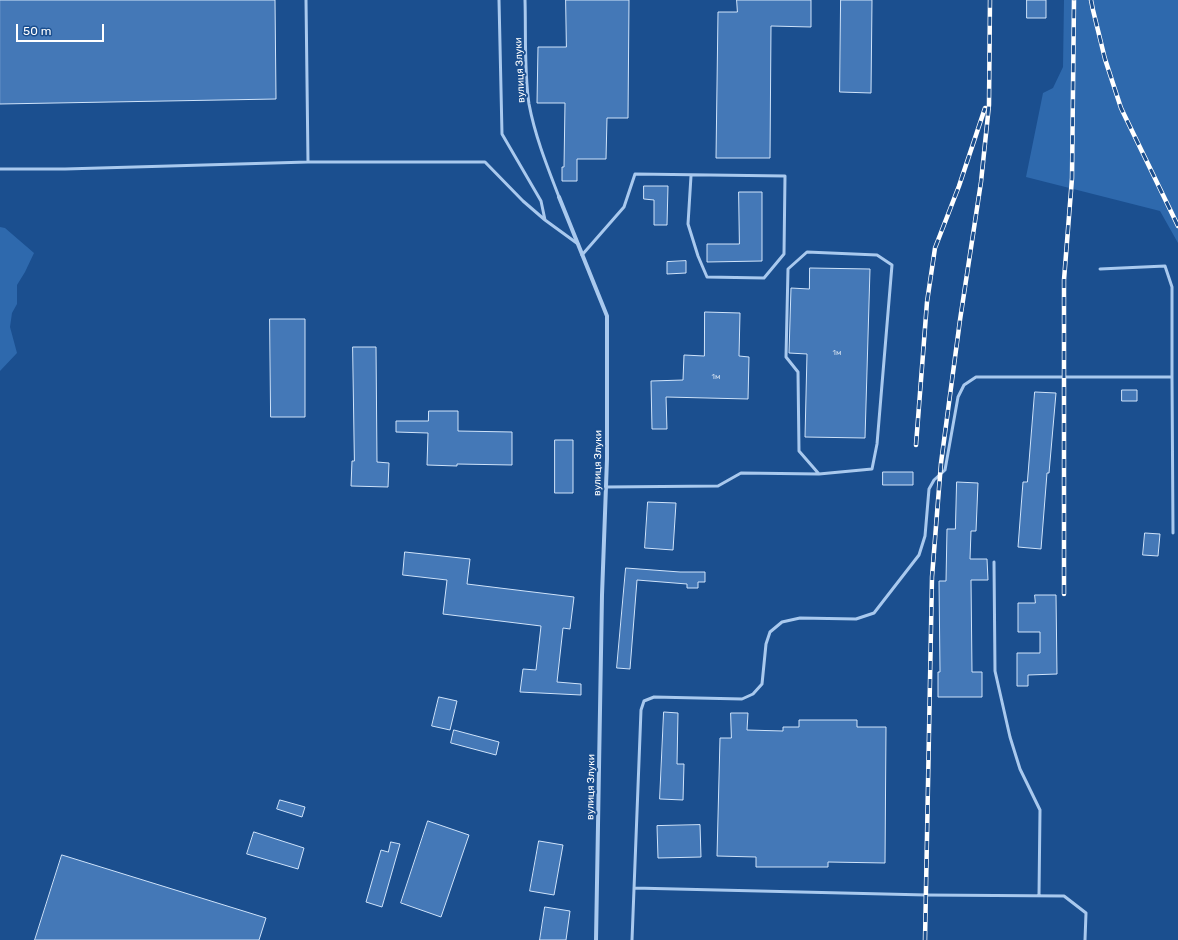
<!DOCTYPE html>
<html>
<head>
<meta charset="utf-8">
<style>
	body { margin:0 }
	#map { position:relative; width:1178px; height:940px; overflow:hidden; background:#1b4f8f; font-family:Rubik,sans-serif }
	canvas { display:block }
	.scale { position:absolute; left:16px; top:24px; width:88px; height:18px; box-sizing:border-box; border:2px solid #fff; border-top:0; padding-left:5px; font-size:12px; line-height:14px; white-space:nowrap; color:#fff; -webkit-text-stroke:3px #1b4f8f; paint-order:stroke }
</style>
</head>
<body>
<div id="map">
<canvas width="1178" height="940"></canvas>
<div class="scale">50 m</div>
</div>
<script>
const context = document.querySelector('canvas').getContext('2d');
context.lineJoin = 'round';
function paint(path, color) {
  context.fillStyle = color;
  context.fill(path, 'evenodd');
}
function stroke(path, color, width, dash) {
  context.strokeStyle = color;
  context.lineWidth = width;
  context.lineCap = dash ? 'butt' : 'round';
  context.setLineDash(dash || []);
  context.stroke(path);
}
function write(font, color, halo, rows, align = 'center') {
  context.font = font + ' Rubik,sans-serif';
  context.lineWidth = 4;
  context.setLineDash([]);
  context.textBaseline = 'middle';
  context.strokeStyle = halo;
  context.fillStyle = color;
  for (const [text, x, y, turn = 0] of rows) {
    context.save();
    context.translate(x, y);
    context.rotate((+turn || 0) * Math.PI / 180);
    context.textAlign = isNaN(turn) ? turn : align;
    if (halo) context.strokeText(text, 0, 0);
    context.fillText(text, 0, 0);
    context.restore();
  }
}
const green = new Path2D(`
	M 1064,0 L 1178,0 L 1178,243 L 1160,211 L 1026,177 L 1043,93 L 1053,88 L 1063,67 Z
	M 0,227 L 5,228 L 34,253 L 25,272 L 17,285 L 17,304 L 12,313 L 10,327 L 17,353 L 0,371 Z`);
const building = new Path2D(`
	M 0,0 L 275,0 L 276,99 L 0,104 Z
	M 566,0 L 629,0 L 628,118 L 607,118 L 606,159 L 577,159 L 577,181 L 562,181 L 562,167 L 564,167 L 565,103 L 537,103 L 538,47 L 566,47 Z
	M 737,0 L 811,0 L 811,27 L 771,26 L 770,158 L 716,158 L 718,12 L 737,12 Z
	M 841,0 L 872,0 L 871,93 L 840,92 Z
	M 1027,0 L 1046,0 L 1046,18 L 1027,18 Z
	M 644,186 L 668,186 L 667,225 L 654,225 L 654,200 L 644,199 Z
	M 739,192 L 762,192 L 762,261 L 707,262 L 707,244 L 739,244 Z
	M 686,261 L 686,273 L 667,274 L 667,262 Z
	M 810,268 L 870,269 L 865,438 L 805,437 L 807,354 L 789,353 L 791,288 L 809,289 Z
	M 705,312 L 740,313 L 739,356 L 749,357 L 748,399 L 666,397 L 667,429 L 652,429 L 651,381 L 683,380 L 684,355 L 704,356 Z
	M 270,319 L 305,319 L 305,417 L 271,417 Z
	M 353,347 L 376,347 L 377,462 L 389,463 L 388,487 L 351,486 L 352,461 L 354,461 Z
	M 1122,390 L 1137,390 L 1137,401 L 1122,401 Z
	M 1035,392 L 1056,393 L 1049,473 L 1047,473 L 1041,549 L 1018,547 L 1023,482 L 1027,482 Z
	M 429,411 L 458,411 L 458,431 L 512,432 L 512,465 L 457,464 L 457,466 L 427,465 L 428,433 L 396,432 L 396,421 L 428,421 Z
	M 555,440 L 573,440 L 573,493 L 555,493 Z
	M 883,472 L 913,472 L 913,485 L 883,485 Z
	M 957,482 L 978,483 L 976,531 L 971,531 L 970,559 L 987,559 L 988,580 L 971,580 L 972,672 L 982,672 L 982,697 L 938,697 L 938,672 L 940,672 L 939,581 L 946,581 L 947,529 L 955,529 Z
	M 648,502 L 676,503 L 673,550 L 645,548 Z
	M 1145,533 L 1160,534 L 1158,556 L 1143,555 Z
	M 405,552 L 470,559 L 467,584 L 574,597 L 570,629 L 563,628 L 557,682 L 581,684 L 581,695 L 520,692 L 523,669 L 536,670 L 541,626 L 443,614 L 447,580 L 403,575 Z
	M 626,568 L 680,572 L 705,572 L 705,582 L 698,582 L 698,588 L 687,588 L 687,584 L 637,580 L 630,669 L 617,668 Z
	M 1035,595 L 1056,595 L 1057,674 L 1028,675 L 1028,686 L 1017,686 L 1017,653 L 1040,653 L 1040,632 L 1018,632 L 1018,603 L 1035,603 Z
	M 439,697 L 457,701 L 450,730 L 432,726 Z
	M 664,712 L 678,713 L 677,764 L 684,764 L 683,800 L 660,799 Z
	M 731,713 L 748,713 L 747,730 L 783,731 L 783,727 L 799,727 L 799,720 L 857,720 L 857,727 L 886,727 L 885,863 L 828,862 L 828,867 L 756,867 L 756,857 L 717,856 L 720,738 L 731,738 Z
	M 454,730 L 499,742 L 496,755 L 451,743 Z
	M 280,800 L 305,807 L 302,817 L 277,809 Z
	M 428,821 L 469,835 L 441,917 L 401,903 Z
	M 700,825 L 701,857 L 658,858 L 657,826 Z
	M 254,832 L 304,848 L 298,869 L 247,854 Z
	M 539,841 L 563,845 L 554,895 L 530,891 Z
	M 391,842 L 400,844 L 382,907 L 366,902 L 381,850 L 388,852 Z
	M 62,855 L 266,918 L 259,940 L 35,940 Z
	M 545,907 L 570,911 L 566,940 L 540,940 Z`);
const lane = new Path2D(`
	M 499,0 L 502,134 L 541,201 L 545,220 L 578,244
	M 525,0 C 526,32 524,72 529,104 C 535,136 547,166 559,197
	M 308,162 L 485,162 L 523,201 L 545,220
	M 0,169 L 65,169 L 308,162 L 306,0
	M 582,255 L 624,207 L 635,174 L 785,176 L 784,254 L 764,278 L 707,277 L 698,256 L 688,224 L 691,176
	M 1100,269 L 1165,266 L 1172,287 L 1172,377
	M 606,487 L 718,486 L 741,473 L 819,474 L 872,469 L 877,444 L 892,265 L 877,255 L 807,252 L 788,269 L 786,357 L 798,372 L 799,451 L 819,474
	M 994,562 L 995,671 L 1010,737 L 1020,769 L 1040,810 L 1039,895
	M 634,888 L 926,895 L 1064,896 L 1086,913 L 1085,940
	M 632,940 L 641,710 L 644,701 L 654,697 L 742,699 L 753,694 L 762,684 L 766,644 L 770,632 L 782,622 L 800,618 L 856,619 L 874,613 L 919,555 L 925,536 L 929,489 L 934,480 L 945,470 L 958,397 L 964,385 L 976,377 L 1172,377 L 1173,533`);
const street = new Path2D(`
	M 559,197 L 607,316 L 607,459 L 602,595 L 596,940`);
const rail = new Path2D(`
	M 1091,0 L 1093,10 L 1105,59 L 1121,108 L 1178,226
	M 916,445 L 927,302 L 935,248 L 959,186 L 985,108
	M 1064,594 L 1064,280 L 1072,178 L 1074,0
	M 925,940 L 932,577 L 941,463 L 960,320 L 981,182 L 989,105 L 990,0`);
const numberNames = [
	["1м",837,353],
	["1м",716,377]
];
const streetNames = [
	["вулиця Злуки",520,70,-93],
	["вулиця Злуки",598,463,-89],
	["вулиця Злуки",591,787,-89]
];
paint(green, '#2e69ad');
paint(building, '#4478b7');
stroke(building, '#cfe3fa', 1);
stroke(lane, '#a9c9ee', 3);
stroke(street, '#a9c9ee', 4);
stroke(rail, '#fff', 4.5);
stroke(rail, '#1b4f8f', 3, [9]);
write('8px', '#d0dded', null, numberNames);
write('10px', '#fff', '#1b4f8f', streetNames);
</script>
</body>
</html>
